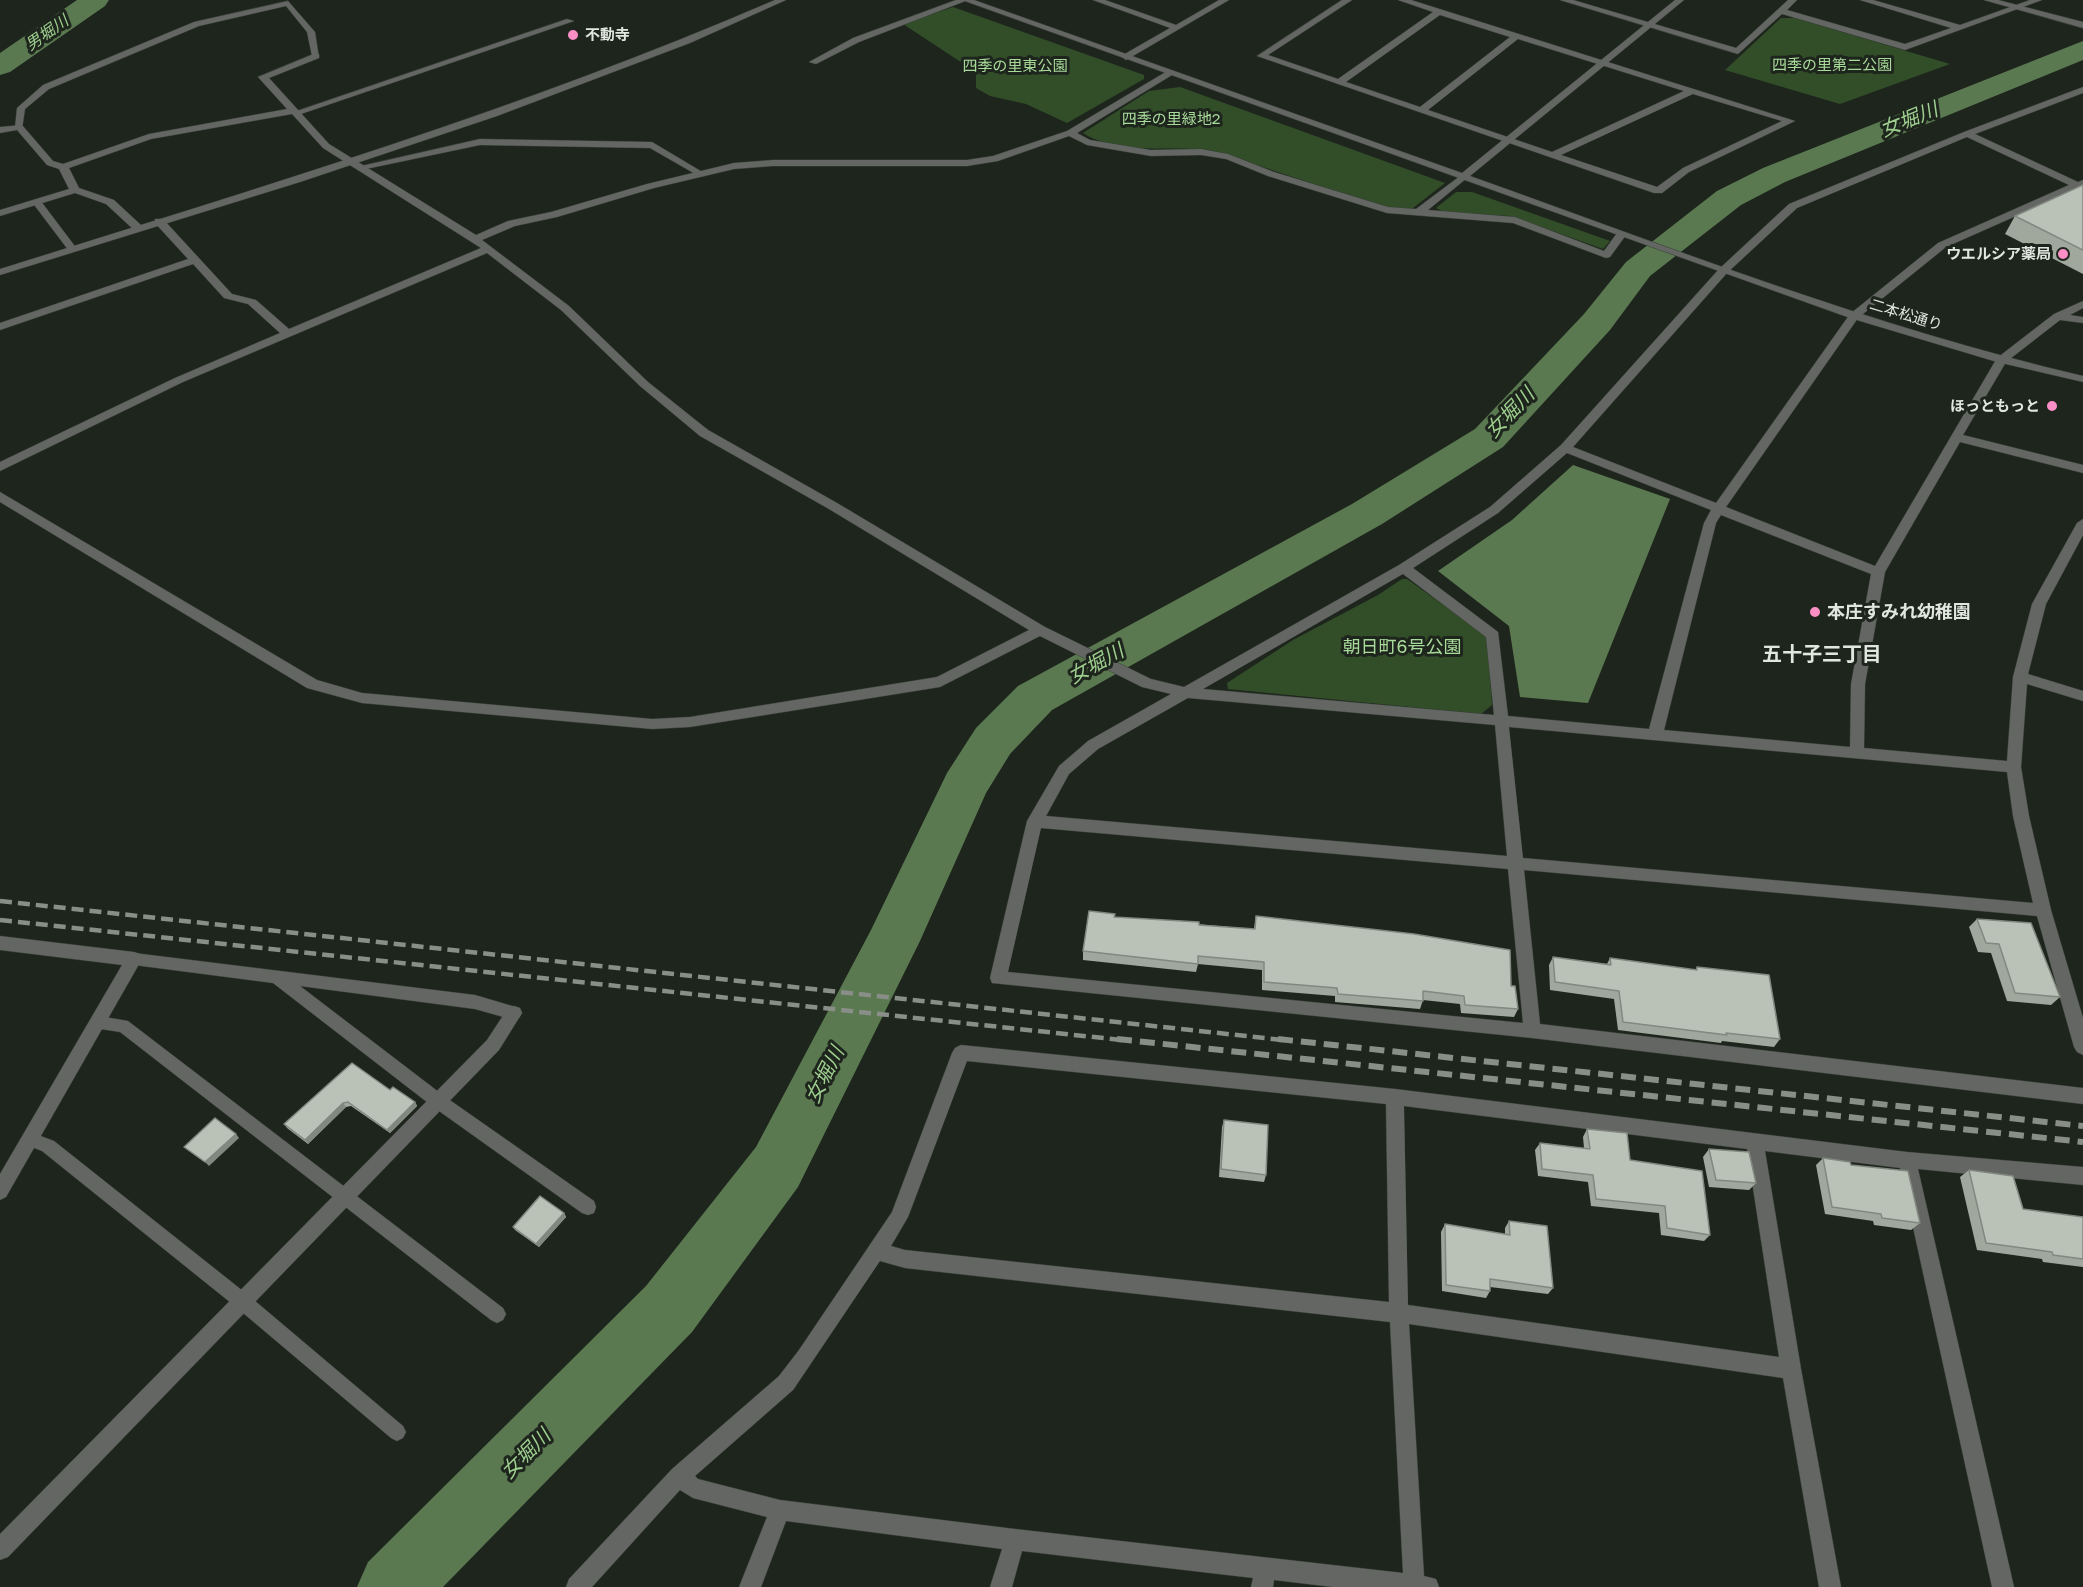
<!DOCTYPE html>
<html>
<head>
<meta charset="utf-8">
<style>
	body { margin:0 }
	canvas { display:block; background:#1e251d }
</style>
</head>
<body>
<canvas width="2083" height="1587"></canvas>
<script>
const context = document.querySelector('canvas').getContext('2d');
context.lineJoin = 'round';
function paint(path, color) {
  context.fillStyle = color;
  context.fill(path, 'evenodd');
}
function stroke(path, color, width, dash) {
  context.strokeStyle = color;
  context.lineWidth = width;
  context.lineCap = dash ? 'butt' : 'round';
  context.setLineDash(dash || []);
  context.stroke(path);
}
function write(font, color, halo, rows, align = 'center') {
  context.font = font + ' "Golos Text","Noto Sans JP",sans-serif';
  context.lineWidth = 6;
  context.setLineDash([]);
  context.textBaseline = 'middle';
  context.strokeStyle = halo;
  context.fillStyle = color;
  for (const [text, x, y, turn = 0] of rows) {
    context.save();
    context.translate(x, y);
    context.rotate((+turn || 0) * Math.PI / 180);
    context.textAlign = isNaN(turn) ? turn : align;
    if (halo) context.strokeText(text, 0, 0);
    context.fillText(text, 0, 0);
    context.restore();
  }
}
const green = new Path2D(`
	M 953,7 L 1144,75 L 1144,79 L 1067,123 L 1026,104 L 990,96 L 976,88 L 976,72 L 903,24 Z
	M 1781,18 L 1795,18 L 1950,64 L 1840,104 L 1725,70 Z
	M 1180,87 L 1445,183 L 1413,208 L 1391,208 C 1351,195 1309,183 1269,169 C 1244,161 1222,149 1194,149 C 1161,148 1111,152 1083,133 L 1149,91 Z
	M 1456,192 L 1472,192 L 1610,241 L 1603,249 L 1511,216 L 1446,213 L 1436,208 Z
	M 1402,579 L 1407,579 L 1487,636 L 1492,705 L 1481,714 L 1228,689 L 1227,683 L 1293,640 L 1378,595 Z`);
const water = new Path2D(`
	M 1573,465 L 1670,499 L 1588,703 L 1520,697 L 1509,626 L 1438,571 L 1512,520 Z`);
const river = new Path2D(`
	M 77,0 L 109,0 L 105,6 L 10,72 L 0,75 L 0,53 Z
	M 2083,41 L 2083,60 L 1785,182 L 1741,205 L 1650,276 L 1610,330 L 1503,447 L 1382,524 L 1052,710 L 1010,754 L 986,793 L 920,941 L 798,1187 L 692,1332 L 443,1587 L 357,1587 L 368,1562 L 646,1286 L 756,1147 L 871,930 L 947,773 L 976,728 L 1018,686 L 1352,504 L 1475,429 L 1584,314 L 1626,262 L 1717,191 L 1763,168 Z`);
const service = new Path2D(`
	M 288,1 L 315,32 L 319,58 L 312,56 L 307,32 L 286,6 L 199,26 L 49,89 L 25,109 L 22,129 L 15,127 L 17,108 L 43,85 L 194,22 Z
	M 567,19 L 574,21 L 298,115 L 291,113 Z
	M 480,139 L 652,142 L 704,173 L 697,175 L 650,148 L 480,145 L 361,170 L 357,167 Z
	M 34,200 L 40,200 L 77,249 L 75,251 L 69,251 L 32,202 Z
	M 134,953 L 475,995 L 519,1008 L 522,1013 L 519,1018 L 514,1020 L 475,1009 L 300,986 L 444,1096 L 594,1201 L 596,1207 L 594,1213 L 588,1215 L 582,1213 L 432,1106 L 273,983 L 134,965 L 129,963 L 127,959 L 129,955 Z
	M 99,1016 L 128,1021 L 503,1308 L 506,1314 L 503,1320 L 497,1323 L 491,1320 L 120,1032 L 94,1028 L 91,1023 L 94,1018 Z
	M 30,1132 L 54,1141 L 248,1295 L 403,1426 L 406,1432 L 403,1438 L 397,1441 L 391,1438 L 236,1307 L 42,1151 L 24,1144 L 22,1139 L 24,1134 Z`);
const minor = new Path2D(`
	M 956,0 L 968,0 L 859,42 L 816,64 L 809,62 L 853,38 Z
	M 1093,0 L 1105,0 L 1176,25 L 1219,0 L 1229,0 L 1126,60 L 1122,57 L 1123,55 L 1170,28 Z
	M 1342,0 L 1352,0 L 1268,55 L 1338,79 L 1433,12 L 1398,0 L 1411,0 L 1795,121 L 1689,172 L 1662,193 L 1654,193 L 1257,56 ZM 1440,15 L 1510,37 L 1420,107 L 1346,82 ZM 1518,39 L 1684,91 L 1552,152 L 1428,110 ZM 1693,94 L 1782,121 L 1683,168 L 1657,187 L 1561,155 Z
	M 1560,0 L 1573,0 L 1736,48 L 1788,0 L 1797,0 L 1787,10 L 1905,44 L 1951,28 L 1860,0 L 1873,0 L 1960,25 L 2030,0 L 2042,0 L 1905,50 L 1782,14 L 1738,54 Z
	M 316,53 L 319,54 L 319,58 L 269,78 L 329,144 L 476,235 L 508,221 L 551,212 L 647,184 L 734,163 L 773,160 L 967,160 L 993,156 L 1067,131 L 1169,70 L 1172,71 L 1172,75 L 1077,133 L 1090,140 L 1151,150 L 1201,149 L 1228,154 L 1274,172 L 1388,207 L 1416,209 L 1464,173 L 1469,176 L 1467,178 L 1428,210 L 1515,217 L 1604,251 L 1617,233 L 1625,233 L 1626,235 L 1610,257 L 1606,258 L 1513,223 L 1387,213 L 1268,176 L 1226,159 L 1201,155 L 1151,156 L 1087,145 L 1069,136 L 998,161 L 967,166 L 773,166 L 734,169 L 654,188 L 557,217 L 515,226 L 482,240 L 569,306 L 648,382 L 708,430 L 837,503 L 1045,627 L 1151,679 L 1184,687 L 1399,565 L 1490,507 L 1561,445 L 1719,269 L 1789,204 L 1964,132 L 2083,87 L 2083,93 L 1975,134 L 2078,182 L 2083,180 L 2083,189 L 2077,189 L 1946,247 L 1858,318 L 1726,507 L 1875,566 L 1997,358 L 2054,314 L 2083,301 L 2083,308 L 2070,315 L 2083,317 L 2083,323 L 2060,320 L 2006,362 L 1963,435 L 2083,465 L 2083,473 L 1960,442 L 1885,572 L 1865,684 L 1864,748 L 2007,761 L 2013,677 L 2032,604 L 2077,523 L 2083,519 L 2083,535 L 2046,604 L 2028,674 L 2083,691 L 2083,701 L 2027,684 L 2021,767 L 2029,816 L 2051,910 L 2083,1018 L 2083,1055 L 2077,1052 L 2074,1047 L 2037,916 L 1524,870 L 1540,1024 L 2083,1088 L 2083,1104 L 1532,1038 L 992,983 L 990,978 L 1027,821 L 1059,766 L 1088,741 L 1171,694 L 1142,687 L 1040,636 L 940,687 L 690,727 L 652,729 L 362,703 L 307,688 L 0,502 L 0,492 L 317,680 L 362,693 L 652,719 L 690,717 L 937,677 L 1029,630 L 829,509 L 700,436 L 640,386 L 561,310 L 487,253 L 183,382 L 0,471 L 0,462 L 175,378 L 280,333 L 248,304 L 224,298 L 193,264 L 0,330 L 0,323 L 188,259 L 155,223 L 155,219 L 163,219 L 232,294 L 256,300 L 289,329 L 481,248 L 323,148 L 292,114 L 151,139 L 69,168 L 79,188 L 114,200 L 142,226 L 142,230 L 134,230 L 106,204 L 75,193 L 0,216 L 0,210 L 69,189 L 59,169 L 47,165 L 17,130 L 0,133 L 0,127 L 22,125 L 53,161 L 63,164 L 149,134 L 287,109 L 258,77 ZM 1967,137 L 2069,185 L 1938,243 L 1850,314 L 1716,503 L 1573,447 L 1727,273 L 1797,208 ZM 1567,453 L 1711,510 L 1704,523 L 1649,729 L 1508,716 L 1498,632 L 1413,568 L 1498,513 ZM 1721,515 L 1871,574 L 1851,684 L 1850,747 L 1664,730 L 1716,523 ZM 1403,574 L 1486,637 L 1494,715 L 1203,689 ZM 1188,698 L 1495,725 L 1507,856 L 1046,816 L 1069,774 L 1098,749 ZM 1509,727 L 2007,772 L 2013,816 L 2033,903 L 1523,858 ZM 1041,828 L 1508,869 L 1523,1023 L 1008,972 Z
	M 0,936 L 134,952 L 140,954 L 142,959 L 6,1197 L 0,1200 L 0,1174 L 122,965 L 0,950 Z
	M 514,1006 L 520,1008 L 522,1013 L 499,1050 L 8,1557 L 0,1560 L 0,1534 L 487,1040 L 508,1008 Z
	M 961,1045 L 1395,1089 L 1907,1152 L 2083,1167 L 2083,1185 L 1918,1169 L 2014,1587 L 1992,1587 L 1900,1168 L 1765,1151 L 1801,1369 L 1841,1587 L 1819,1587 L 1783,1378 L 1409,1324 L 1424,1576 L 1436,1579 L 1439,1587 L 1333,1587 L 1274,1580 L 1273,1587 L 1251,1587 L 1253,1578 L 1022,1551 L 1012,1587 L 990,1587 L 1002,1549 L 786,1521 L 761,1587 L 739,1587 L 767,1517 L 693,1498 L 680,1490 L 592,1587 L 566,1587 L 569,1579 L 672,1469 L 779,1376 L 799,1350 L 892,1212 L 952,1053 L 955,1048 ZM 967,1061 L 1386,1104 L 1389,1302 L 905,1250 L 891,1246 L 908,1217 ZM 1404,1106 L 1747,1149 L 1779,1357 L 1408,1305 ZM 880,1261 L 905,1268 L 1390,1322 L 1403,1573 L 1015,1529 L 780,1500 L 698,1479 L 695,1476 L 793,1390 Z`);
const tertiary = new Path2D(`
	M 775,0 L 786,0 L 690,43 L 497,116 L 300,182 L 0,275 L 0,269 C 262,187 523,109 775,0 Z
	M 962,0 L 974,0 L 1462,173 L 1675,0 L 1684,0 L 1470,176 C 1672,248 1873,327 2083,376 L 2083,382 L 1997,362 L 1850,318 Z
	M 1984,0 L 1998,0 L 2083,22 L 2083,28 Z`);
const railFar1 = new Path2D(`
	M 0,901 L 1292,1041
	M 0,920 L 1131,1041`);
const rail = new Path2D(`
	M 1117,1039 L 2083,1142
	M 1278,1039 L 2083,1126`);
const wall = new Path2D(`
	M 2083,185 L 2083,274 L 2005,234 L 2015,216 Z
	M 1256,916 L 1511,986 L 1518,1009 L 1514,1017 L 1461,1013 L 1460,1004 L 1423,1000 L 1420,1009 L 1335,1002 L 1335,996 L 1262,990 L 1262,970 L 1198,964 L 1196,972 L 1083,960 L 1083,951 L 1114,917 L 1254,929 Z
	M 1977,919 L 2060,997 L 2051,1005 L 2007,1001 L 1991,953 L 1978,952 L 1969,927 Z
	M 1553,957 L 1607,964 L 1610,958 L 1695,970 L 1697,967 L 1780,1039 L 1774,1047 L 1722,1041 L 1721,1043 L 1618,1030 L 1614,999 L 1550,990 L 1549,965 Z
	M 352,1063 L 390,1090 L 415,1102 L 417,1106 L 390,1133 L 351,1106 L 346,1107 L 308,1144 L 287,1128 L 284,1124 Z
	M 1224,1120 L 1266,1175 L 1264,1182 L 1219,1177 L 1222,1127 Z
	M 1587,1129 L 1630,1160 L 1710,1235 L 1704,1241 L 1661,1235 L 1659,1213 L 1591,1206 L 1588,1182 L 1538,1176 L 1535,1150 L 1540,1143 L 1584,1148 L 1583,1137 Z
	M 1709,1149 L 1756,1183 L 1749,1190 L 1709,1187 L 1703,1157 Z
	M 1823,1158 L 1851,1165 L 1920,1223 L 1911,1230 L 1874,1225 L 1873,1221 L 1825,1214 L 1816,1165 Z
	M 1969,1170 L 2023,1209 L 2083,1217 L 2083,1267 L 2043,1262 L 2042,1259 L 1977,1250 L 1960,1177 Z
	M 564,1213 L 566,1217 L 539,1247 L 515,1230 L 513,1227 Z
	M 1509,1221 L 1553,1288 L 1548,1294 L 1490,1287 L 1490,1291 L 1486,1298 L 1442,1291 L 1441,1232 L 1445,1224 L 1505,1234 L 1505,1228 Z`);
const shadedWall = new Path2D(`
	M 415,1102 L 417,1106 L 390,1133 L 387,1130 Z
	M 343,1103 L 346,1107 L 308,1144 L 305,1140 Z
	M 236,1134 L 239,1138 L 209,1166 L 205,1162 Z
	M 564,1213 L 566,1217 L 539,1247 L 536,1244 Z`);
const building = new Path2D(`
	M 2083,185 L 2083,250 L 2015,216 Z
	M 1089,911 L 1115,914 L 1114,917 L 1199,922 L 1199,925 L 1255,929 L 1256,916 L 1414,934 L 1510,950 L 1511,986 L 1515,986 L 1518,1009 L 1465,1005 L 1464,996 L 1423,991 L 1423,1001 L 1338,994 L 1337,988 L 1264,982 L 1264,962 L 1198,956 L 1198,964 L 1083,951 Z
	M 1977,919 L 2031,923 L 2060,997 L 2015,993 L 1999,944 L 1986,943 Z
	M 1553,957 L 1611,965 L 1610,958 L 1697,970 L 1697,967 L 1769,975 L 1780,1039 L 1726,1033 L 1727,1035 L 1623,1022 L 1619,991 L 1555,982 Z
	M 352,1063 L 390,1090 L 393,1087 L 415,1102 L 387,1130 L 348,1102 L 343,1103 L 305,1140 L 284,1124 Z
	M 215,1118 L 236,1134 L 205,1162 L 184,1147 Z
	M 1224,1120 L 1268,1125 L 1266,1175 L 1221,1169 Z
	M 1587,1129 L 1627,1133 L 1630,1160 L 1702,1171 L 1710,1235 L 1667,1228 L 1665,1206 L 1596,1199 L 1593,1175 L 1542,1169 L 1540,1143 L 1590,1149 Z
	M 1709,1149 L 1749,1152 L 1756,1183 L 1716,1180 Z
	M 1823,1158 L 1850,1162 L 1851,1165 L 1908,1171 L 1920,1223 L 1882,1218 L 1881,1214 L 1832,1207 Z
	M 1969,1170 L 2013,1176 L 2023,1209 L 2083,1217 L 2083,1259 L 2053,1255 L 2052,1252 L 1986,1243 Z
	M 540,1196 L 564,1213 L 536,1244 L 513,1227 Z
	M 1509,1221 L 1547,1226 L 1553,1288 L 1490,1279 L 1490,1291 L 1446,1285 L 1445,1224 L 1510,1235 Z`);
const markers = [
	[573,35,6,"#fa8fc6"],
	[2063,254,6,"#fa8fc6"],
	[2052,406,6,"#fa8fc6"],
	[1815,612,6,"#fa8fc6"]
];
const farPoinames = [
	["不動寺",585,35,"left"],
	["ウエルシア薬局",2051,254],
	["ほっともっと",2040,406]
];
const farParknames = [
	["四季の里第二公園",1832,65],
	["四季の里東公園",1015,66],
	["四季の里緑地2",1171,119]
];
const farStreetnames = [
	["二本松通り",1906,315,17]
];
const farWaternames = [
	["男堀川",47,33,-35]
];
const poiNames = [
	["本庄すみれ幼稚園",1827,612]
];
const parkNames = [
	["朝日町6号公園",1402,647]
];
const waterNames = [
	["女堀川",1909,120,-22],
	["女堀川",1510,413,-46],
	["女堀川",1096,664,-29],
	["女堀川",825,1075,-63],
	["女堀川",526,1454,-45]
];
const neighbourhoodNames = [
	["五十子三丁目",1822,655]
];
paint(green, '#314e28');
paint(water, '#5a7950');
paint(river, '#5a7950');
stroke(service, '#394038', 1);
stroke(minor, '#394038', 1);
stroke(tertiary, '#394038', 1);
paint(service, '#636662');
paint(minor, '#636662');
paint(tertiary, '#636662');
stroke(railFar1, '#898e88', 4.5, [12, 6]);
stroke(rail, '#898e88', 6, [15, 8]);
paint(wall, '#a0a79d');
paint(shadedWall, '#828880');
paint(building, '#bac2b7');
stroke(building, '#828880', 1.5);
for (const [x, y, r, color] of markers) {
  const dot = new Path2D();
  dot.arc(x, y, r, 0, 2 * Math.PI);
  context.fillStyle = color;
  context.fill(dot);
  stroke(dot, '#1e251d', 2);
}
write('bold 15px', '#e2e6e1', '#1e251d', farPoinames, 'right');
write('15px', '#a8da9a', '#1e251d', farParknames);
write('15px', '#e2e6e1', '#1e251d', farStreetnames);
write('italic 16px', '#9ecf8f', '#1e251d', farWaternames);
write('bold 18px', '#e2e6e1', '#1e251d', poiNames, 'left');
write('18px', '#a8da9a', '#1e251d', parkNames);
write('italic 20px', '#9ecf8f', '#1e251d', waterNames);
write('bold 20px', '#e2e6e1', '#1e251d', neighbourhoodNames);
</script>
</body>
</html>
